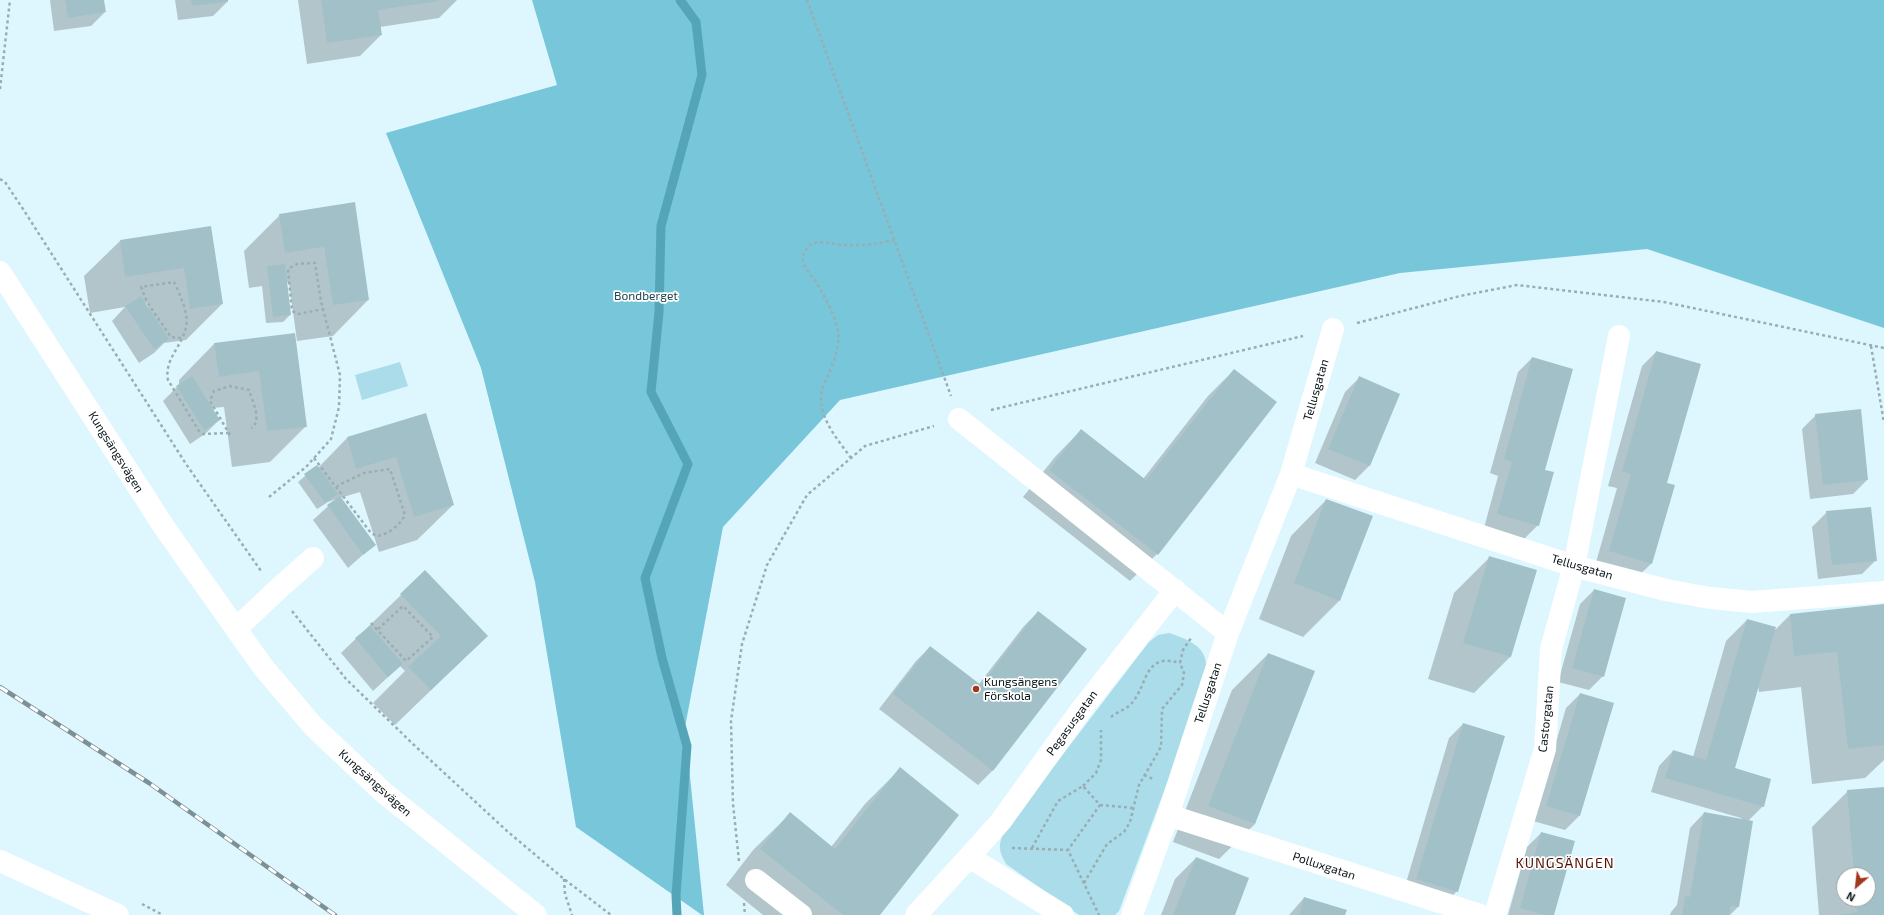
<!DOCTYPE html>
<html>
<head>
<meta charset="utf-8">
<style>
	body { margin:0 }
	#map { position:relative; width:1884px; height:915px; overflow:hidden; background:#def7fe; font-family:"Exo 2",sans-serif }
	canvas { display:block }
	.north { position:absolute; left:1836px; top:867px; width:40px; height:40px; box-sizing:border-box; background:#fff; border:1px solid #9da1a3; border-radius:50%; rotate:208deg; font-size:11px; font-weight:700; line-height:16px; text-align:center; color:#0a1518 }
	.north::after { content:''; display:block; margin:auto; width:14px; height:18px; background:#a0381d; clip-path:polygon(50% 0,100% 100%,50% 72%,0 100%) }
</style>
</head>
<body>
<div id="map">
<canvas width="1884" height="915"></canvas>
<div class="north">N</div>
</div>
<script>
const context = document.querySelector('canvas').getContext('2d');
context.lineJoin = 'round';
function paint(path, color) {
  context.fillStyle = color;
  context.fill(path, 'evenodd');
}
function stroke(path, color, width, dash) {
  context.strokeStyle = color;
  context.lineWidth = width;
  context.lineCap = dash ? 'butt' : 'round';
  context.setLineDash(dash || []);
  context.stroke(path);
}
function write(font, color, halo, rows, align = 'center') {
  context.font = font + ' "Exo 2",sans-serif';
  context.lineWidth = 3.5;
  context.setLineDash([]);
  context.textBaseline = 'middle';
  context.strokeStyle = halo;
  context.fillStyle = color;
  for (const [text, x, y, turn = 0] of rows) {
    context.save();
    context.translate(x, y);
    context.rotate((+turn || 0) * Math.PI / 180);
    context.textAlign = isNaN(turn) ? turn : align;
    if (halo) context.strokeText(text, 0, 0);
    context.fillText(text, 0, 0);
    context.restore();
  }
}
const green = new Path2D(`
	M 400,362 L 408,386 L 362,400 L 355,375 Z
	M 1169,633 C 1199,643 1212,651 1204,685 L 1119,911 L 1115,915 L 1079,915 L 1006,864 C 998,850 998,844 1005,830 L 1149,642 L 1158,635 Z`);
const forest = new Path2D(`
	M 532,0 L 1884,0 L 1884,328 L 1647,249 L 1400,273 L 840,400 L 723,527 L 685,727 L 704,915 L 702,915 L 576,827 L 535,582 L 481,368 L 386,133 L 557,85 Z`);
const shadow = new Path2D(`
	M 50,0 L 103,0 L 105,12 L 91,26 L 54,31 Z
	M 175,0 L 227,0 L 227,2 L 213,16 L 178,20 Z
	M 298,0 L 457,0 L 439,18 L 380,27 L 381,35 L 360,56 L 307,64 Z
	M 354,204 L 368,300 L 333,336 L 297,341 L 289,282 L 286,283 L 290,315 L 283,322 L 266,323 L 262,286 L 249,288 L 244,251 L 280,215 Z
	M 210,227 L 222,304 L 186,340 L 164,343 L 154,353 L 139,363 L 112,321 L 125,307 L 90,313 L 84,276 L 120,241 ZM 148,303 L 149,311 L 145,304 Z
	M 294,334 L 306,426 L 270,462 L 232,467 L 224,407 L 211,408 L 219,420 L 205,434 L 190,444 L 163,401 L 179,385 L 179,380 L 214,344 Z
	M 1656,352 L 1666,483 L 1652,563 L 1637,577 L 1595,566 L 1617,488 L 1608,486 L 1642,366 Z
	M 1532,358 L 1544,470 L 1538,525 L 1524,539 L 1484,528 L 1498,476 L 1490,473 L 1518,372 Z
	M 1234,370 L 1276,402 L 1157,554 L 1130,581 L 1023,497 L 1055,457 L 1081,430 L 1143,479 L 1208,396 Z
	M 1359,378 L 1399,394 L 1369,466 L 1355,480 L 1315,463 L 1345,392 Z
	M 426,414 L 453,505 L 417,540 L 379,552 L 360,492 L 340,498 L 374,545 L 348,568 L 313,520 L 336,499 L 328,502 L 317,509 L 298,482 L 317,466 L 318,468 L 347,438 Z
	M 1816,415 L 1867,480 L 1853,494 L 1810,499 L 1802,429 Z
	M 1326,500 L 1371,517 L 1339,601 L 1303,637 L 1259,619 L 1291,536 Z
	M 1827,512 L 1876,560 L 1862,574 L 1818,579 L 1812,527 Z
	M 1490,557 L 1536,571 L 1510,657 L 1474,693 L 1428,679 L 1454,593 Z
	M 1594,590 L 1603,676 L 1589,690 L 1558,682 L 1580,604 Z
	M 401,595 L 487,636 L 395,725 L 373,703 L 405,671 L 400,666 L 373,691 L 341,653 Z
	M 1884,605 L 1884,760 L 1865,778 L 1812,784 L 1801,687 L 1759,692 L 1758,685 L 1734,767 L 1763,806 L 1748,821 L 1738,907 L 1730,915 L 1670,915 L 1671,912 L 1677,905 L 1690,828 L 1704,813 L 1741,820 L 1741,818 L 1651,792 L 1659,766 L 1673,751 L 1693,757 L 1726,641 L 1747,620 L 1773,632 L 1790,615 Z
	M 1038,612 L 1086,649 L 992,771 L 978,785 L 879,709 L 916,661 L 930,647 L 979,684 L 1024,626 Z
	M 1268,654 L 1255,824 L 1219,859 L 1173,842 L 1232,690 Z
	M 1580,694 L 1579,816 L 1565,830 L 1533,821 L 1566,708 Z
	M 1463,724 L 1457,891 L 1443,906 L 1403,893 L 1449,738 Z
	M 900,769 L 878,915 L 763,915 L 726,885 L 754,849 L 790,814 L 831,847 L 865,804 Z
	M 1884,788 L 1884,915 L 1819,915 L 1812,827 L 1848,791 ZM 1844,875 L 1868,875 L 1868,899 L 1844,899 Z
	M 1541,833 L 1553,915 L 1508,915 L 1527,847 Z
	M 1196,858 L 1233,915 L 1161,915 L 1175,879 Z
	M 1304,898 L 1344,915 L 1289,915 Z`);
const stream = new Path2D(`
	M 677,915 L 676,895 L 687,746 L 662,658 L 645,578 L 688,464 L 651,392 L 659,312 L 661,226 L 702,75 L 696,22 L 680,0`);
const building = new Path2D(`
	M 65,0 L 104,0 L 106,12 L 68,18 Z
	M 191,0 L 228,0 L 228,2 L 192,6 Z
	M 321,0 L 438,0 L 439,1 L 378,10 L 382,35 L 327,43 Z
	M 355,202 L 369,300 L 333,305 L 324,247 L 285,253 L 279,214 Z
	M 211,226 L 223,304 L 190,309 L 184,268 L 125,277 L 120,240 Z
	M 285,264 L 291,315 L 273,317 L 267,266 Z
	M 141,296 L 169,339 L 154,349 L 125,306 Z
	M 295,333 L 307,427 L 267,431 L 259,371 L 219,377 L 214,343 Z
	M 1656,351 L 1701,364 L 1667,483 L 1675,485 L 1652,564 L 1609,551 L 1631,474 L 1622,471 Z
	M 1532,357 L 1573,369 L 1545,470 L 1554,472 L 1539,526 L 1497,514 L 1512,462 L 1504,459 Z
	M 1234,369 L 1277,402 L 1158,555 L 1049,470 L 1081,429 L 1146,480 Z
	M 192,376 L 220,420 L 204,430 L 176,386 Z
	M 1359,376 L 1400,394 L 1370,466 L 1328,449 Z
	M 1861,409 L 1868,480 L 1823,485 L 1815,414 Z
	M 426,413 L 454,505 L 414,517 L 396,457 L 356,469 L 347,437 Z
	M 317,465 L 338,494 L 325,503 L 304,474 Z
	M 340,496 L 376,545 L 363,555 L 327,505 Z
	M 1326,499 L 1373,516 L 1340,601 L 1294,583 Z
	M 1871,507 L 1877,561 L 1832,565 L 1826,511 Z
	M 1489,556 L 1537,570 L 1511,657 L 1463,643 Z
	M 425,570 L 488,636 L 431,690 L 408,667 L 441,636 L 400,594 Z
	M 1594,589 L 1626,598 L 1604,677 L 1572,668 Z
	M 1884,604 L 1884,745 L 1848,749 L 1837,652 L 1794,656 L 1790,614 Z
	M 1038,611 L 1087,649 L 993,771 L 893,694 L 930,646 L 981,685 Z
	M 1747,619 L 1776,627 L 1735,768 L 1771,779 L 1764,807 L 1665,778 L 1673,750 L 1706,760 Z
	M 370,626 L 403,664 L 388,677 L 355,638 Z
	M 1268,653 L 1315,671 L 1255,824 L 1208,806 Z
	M 1580,693 L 1614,703 L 1580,816 L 1546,806 Z
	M 1463,723 L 1505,736 L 1458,892 L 1416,879 Z
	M 900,767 L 959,815 L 880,915 L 843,915 L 760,849 L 790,812 L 835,849 Z
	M 1884,787 L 1884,915 L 1837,915 L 1857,912 L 1856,899 L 1868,899 L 1868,875 L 1854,875 L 1847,790 Z
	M 1704,812 L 1753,821 L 1739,907 L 1731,906 L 1729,915 L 1682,915 L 1685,896 L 1690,897 Z
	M 1541,832 L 1575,841 L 1554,915 L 1544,915 L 1520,908 Z
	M 1196,857 L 1249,878 L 1235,915 L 1173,915 Z
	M 1304,897 L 1347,910 L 1345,915 L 1299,915 Z`);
const path = new Path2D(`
	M 807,0 L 951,396
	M 0,89 L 10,0
	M 0,179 L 5,182 L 23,209 L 186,464 L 261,571
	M 1357,323 L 1460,296 L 1517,285 L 1664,302 L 1884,348
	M 181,338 L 171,337 L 147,302 L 141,287 L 174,282 C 180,295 189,313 186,327 C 182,347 164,359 168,380 L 199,431 L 203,434 L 228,433
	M 1871,346 L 1884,423
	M 991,410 L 1303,336
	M 230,435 L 210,401 L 214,391 L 230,386 L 249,390 C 252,401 263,421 251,428
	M 314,458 L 371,533 L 377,536 C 389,534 399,526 405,515 L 390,469 L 364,473 L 337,486
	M 851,458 C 836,437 813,412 824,384 C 831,367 840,352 838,332 C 836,317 826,299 819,287 C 815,278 805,271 803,261 C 802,253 807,248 812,243 C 823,241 832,244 843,245 C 860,246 878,244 894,240
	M 269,497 L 306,467 L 331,439 L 339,407 L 340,375 L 321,301 L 315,263 L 297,264 L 288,269 L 292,311 L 298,314 L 323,309
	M 292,611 L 346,679 L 414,745 L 507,831 L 564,879 L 611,915
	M 371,623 L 406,661 L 433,637 L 403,606 L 377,630
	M 1111,717 C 1117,712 1127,709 1132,703 C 1148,684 1144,652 1180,663
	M 1144,775 L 1153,779
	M 1083,786 L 1096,773 L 1101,760 L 1101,730
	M 1100,805 L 1134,808
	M 1012,848 L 1068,850 L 1099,915
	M 1032,848 L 1058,801 L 1083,786 L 1100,805 L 1068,850
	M 739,861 L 733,804 L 731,721 L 742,644 L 767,565 L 807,495 L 851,458 L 865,446 L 934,426
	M 564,879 L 565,894 L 572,915
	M 1084,883 L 1107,844 L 1124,832 L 1130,822 L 1139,785 L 1161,747 L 1162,709 L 1182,685 L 1184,673 L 1180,663 L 1183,650 L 1191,638
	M 744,903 L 745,915
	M 142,904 L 163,915`);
const minor = new Path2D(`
	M 959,419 L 1228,633
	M 1291,474 L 1574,566 L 1666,590 L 1710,598 L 1752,602 L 1884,592
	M 236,629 L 276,591 L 313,558
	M 1168,815 L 1480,915
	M 0,861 L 118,915
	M 756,880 L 801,915
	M 916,915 L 969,857
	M 1063,915 L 969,857 L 1001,821 L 1081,710 L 1175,590
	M 1132,915 L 1168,815 L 1228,633 L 1291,474 L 1333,329
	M 1495,915 L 1545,749 L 1551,649 L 1574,566 L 1619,336`);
const tertiary = new Path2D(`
	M 0,272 L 164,527 L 263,667 L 313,726 L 383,792 L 536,915`);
const rail = new Path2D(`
	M 0,687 L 149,783 L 335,915`);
const markers = [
	[976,689,4,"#a0381d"]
];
const parkNames = [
	["Bondberget",646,296]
];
const streetNames = [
	["Tellusgatan",1316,390,-74],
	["Kungsängsvägen",116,452,58],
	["Tellusgatan",1582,567,16],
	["Tellusgatan",1208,693,-72],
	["Castorgatan",1546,719,-84],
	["Pegasusgatan",1072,723,-54],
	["Kungsängsvägen",375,783,42],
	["Polluxgatan",1324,866,18]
];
const poiNames = [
	["Kungsängens",984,682],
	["Förskola",984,696]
];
const quarterNames = [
	["KUNGSÄNGEN",1565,863]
];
paint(green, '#aadce9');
paint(forest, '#77c6da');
paint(shadow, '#0003');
stroke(stream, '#55a5b8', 9);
paint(building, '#a2c0c8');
stroke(path, '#99adb3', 2.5, [3, 3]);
stroke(minor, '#fff', 22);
stroke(tertiary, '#fff', 22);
stroke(rail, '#7d9095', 4.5);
stroke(rail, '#fff', 3, [9]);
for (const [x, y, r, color] of markers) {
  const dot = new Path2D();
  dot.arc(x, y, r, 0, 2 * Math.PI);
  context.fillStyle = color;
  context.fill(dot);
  stroke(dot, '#fff', 1.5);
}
write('12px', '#20464e', '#fff', parkNames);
write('12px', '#0a1518', '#fff', streetNames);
write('12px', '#0a1518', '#fff', poiNames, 'left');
context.letterSpacing = '1px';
write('14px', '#531101', '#fff', quarterNames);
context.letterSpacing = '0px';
</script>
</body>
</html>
